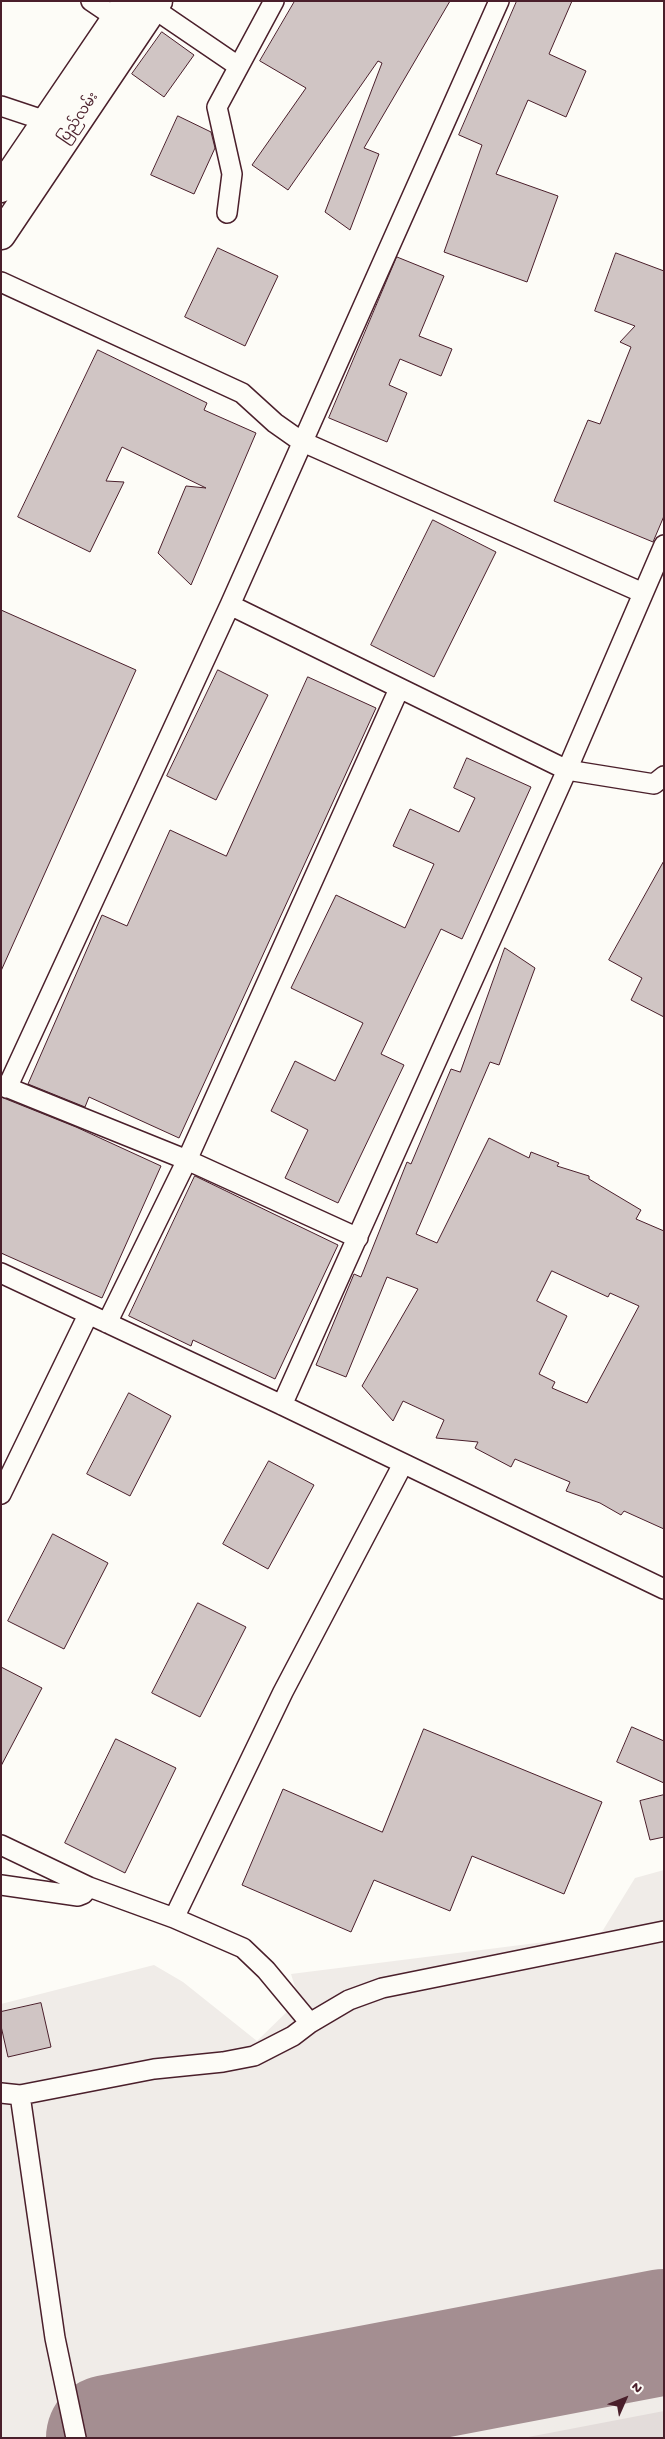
<!DOCTYPE html>
<html>
<head>
<meta charset="utf-8">
<style>
	body { margin:0 }
	#map { position:relative; width:665px; height:2439px; overflow:hidden; background:#fdfcf7; font-family:"Gochi Hand",sans-serif }
	canvas { display:block }
	.frame { position:absolute; inset:0; border:2px solid #4a1f2b; pointer-events:none }
	.north { position:absolute; left:600px; top:2374px; width:50px; height:50px; -webkit-text-stroke:4px #fdfcf7; paint-order:stroke; rotate:46deg; font-size:14px; font-weight:700; line-height:20px; text-align:center; color:#4a1f2b }
	.north::after { content:''; display:block; margin:auto; width:18px; height:22px; background:#4a1f2b; clip-path:polygon(50% 0,100% 100%,50% 72%,0 100%) }
</style>
</head>
<body>
<div id="map">
<canvas width="665" height="2439"></canvas>
<div class="frame"></div>
<div class="north">N</div>
</div>
<script>
const context = document.querySelector('canvas').getContext('2d');
context.lineJoin = 'round';
function paint(path, color) {
  context.fillStyle = color;
  context.fill(path, 'evenodd');
}
function stroke(path, color, width, dash) {
  context.strokeStyle = color;
  context.lineWidth = width;
  context.lineCap = dash ? 'butt' : 'round';
  context.setLineDash(dash || []);
  context.stroke(path);
}
function write(font, color, halo, rows, align = 'center') {
  context.font = font + ' "Gochi Hand","Noto Sans Myanmar",sans-serif';
  context.lineWidth = 4;
  context.setLineDash([]);
  context.textBaseline = 'middle';
  context.strokeStyle = halo;
  context.fillStyle = color;
  for (const [text, x, y, turn = 0] of rows) {
    context.save();
    context.translate(x, y);
    context.rotate((+turn || 0) * Math.PI / 180);
    context.textAlign = isNaN(turn) ? turn : align;
    if (halo) context.strokeText(text, 0, 0);
    context.fillText(text, 0, 0);
    context.restore();
  }
}
const built = new Path2D(`
	M 664,1870 L 664,2438 L 1,2438 L 1,2004 L 154,1965 L 183,1982 L 257,2041 L 299,2000 L 291,1974 L 600,1935 L 635,1878 Z`);
const green = new Path2D(`
	M 664,2411 L 664,2438 L 523,2438 Z`);
const runway = new Path2D(`
	M 109,2438 L 664,2332`);
const building = new Path2D(`
	M 295,1 L 450,1 L 364,148 L 379,154 L 350,230 L 325,212 L 382,63 L 378,61 L 288,190 L 252,165 L 306,88 L 260,61 Z
	M 517,1 L 572,1 L 549,54 L 586,71 L 566,117 L 528,100 L 496,174 L 558,196 L 527,282 L 444,252 L 482,145 L 459,135 Z
	M 162,32 L 194,55 L 164,97 L 132,74 Z
	M 178,116 L 211,132 L 215,148 L 194,194 L 151,175 Z
	M 218,248 L 278,276 L 245,346 L 185,317 Z
	M 616,253 L 664,271 L 664,516 L 653,542 L 554,501 L 588,420 L 600,424 L 631,347 L 620,342 L 635,326 L 595,311 Z
	M 397,257 L 444,276 L 419,336 L 452,349 L 441,376 L 400,359 L 389,385 L 407,393 L 387,442 L 329,418 Z
	M 98,350 L 207,403 L 204,410 L 256,433 L 191,585 L 158,553 L 186,486 L 206,488 L 122,447 L 106,481 L 124,482 L 90,552 L 18,517 Z
	M 433,520 L 496,552 L 434,677 L 371,645 Z
	M 1,610 L 136,670 L 1,971 Z
	M 218,670 L 268,695 L 216,800 L 167,776 Z
	M 308,677 L 376,708 L 179,1138 L 89,1097 L 85,1107 L 28,1084 L 102,915 L 127,926 L 170,830 L 226,856 Z
	M 467,758 L 531,787 L 462,939 L 441,929 L 381,1054 L 404,1065 L 338,1203 L 285,1178 L 308,1130 L 271,1111 L 295,1061 L 335,1081 L 363,1023 L 291,988 L 336,895 L 405,928 L 434,864 L 393,846 L 410,809 L 459,832 L 475,798 L 454,788 Z
	M 664,861 L 664,1017 L 631,1000 L 642,978 L 609,960 Z
	M 505,948 L 535,968 L 499,1065 L 490,1062 L 416,1234 L 437,1243 L 489,1138 L 529,1158 L 531,1152 L 559,1163 L 557,1166 L 589,1176 L 589,1179 L 641,1210 L 636,1219 L 664,1231 L 664,1529 L 624,1511 L 621,1515 L 600,1503 L 566,1491 L 570,1482 L 515,1459 L 511,1467 L 475,1448 L 478,1442 L 436,1438 L 444,1420 L 403,1401 L 393,1421 L 362,1386 L 418,1289 L 387,1277 L 346,1377 L 316,1365 L 354,1274 L 361,1277 L 407,1162 L 411,1164 L 451,1069 L 460,1072 ZM 552,1271 L 608,1297 L 610,1293 L 639,1306 L 587,1403 L 552,1388 L 555,1382 L 539,1374 L 567,1316 L 537,1301 Z
	M 1,1097 L 76,1127 L 161,1166 L 102,1298 L 1,1253 Z
	M 195,1176 L 338,1245 L 275,1379 L 193,1340 L 191,1346 L 129,1316 Z
	M 129,1393 L 171,1416 L 130,1496 L 87,1474 Z
	M 269,1461 L 314,1485 L 268,1569 L 223,1544 Z
	M 53,1534 L 108,1563 L 64,1649 L 8,1621 Z
	M 198,1603 L 246,1627 L 200,1717 L 152,1693 Z
	M 1,1667 L 42,1688 L 1,1766 Z
	M 632,1727 L 664,1741 L 664,1783 L 617,1762 Z
	M 424,1729 L 602,1802 L 564,1894 L 472,1856 L 450,1911 L 374,1880 L 351,1932 L 242,1885 L 283,1789 L 382,1832 Z
	M 116,1739 L 176,1768 L 125,1873 L 65,1843 Z
	M 664,1795 L 664,1837 L 650,1840 L 640,1801 Z
	M 41,2003 L 51,2047 L 8,2057 L 1,2026 L 1,2012 Z`);
const minor = new Path2D(`
	M 91,1 L 125,24
	M 144,2 L 238,66
	M 1,106 L 46,121 L 54,128
	M 227,213 L 232,174 L 217,107 L 274,1
	M 1,282 L 242,393 L 275,423 L 302,442
	M 303,442 L 643,593
	M 230,605 L 567,770 L 654,784 L 664,776
	M 1,1085 L 187,1160 L 358,1238
	M 7,1088 L 230,605 L 499,1
	M 1,1273 L 282,1405 L 664,1589
	M 107,1323 L 187,1160 L 399,689
	M 282,1405 L 567,770 L 664,545
	M 1,1494 L 88,1315
	M 1,1845 L 89,1887 L 174,1918 L 283,1692 L 403,1464
	M 1,1885 L 78,1896 L 83,1894 L 89,1887
	M 310,2023 L 349,2000 L 382,1988 L 664,1931
	M 1,2093 L 20,2095 L 154,2069 L 223,2062 L 254,2056 L 293,2036 L 310,2023 L 266,1970 L 243,1948 L 174,1918
	M 20,2095 L 55,2338 L 76,2438`);
const highway = new Path2D(`
	M 1,188 L 128,1
	M 1,235 L 158,1`);
const streetNames = [
	["ပြည်လမ်း",80,119,-56]
];
paint(built, '#f0ece8');
paint(green, '#e3dcda');
stroke(runway, '#a48e91', 126);
paint(building, '#d0c5c4');
stroke(building, '#4a1f2b', 1);
stroke(minor, '#4a1f2b', 22);
stroke(highway, '#4a1f2b', 31);
stroke(minor, '#fdfcf7', 19);
stroke(highway, '#fdfcf7', 28);
write('14px', '#4a1f2b', '#fdfcf7', streetNames);
</script>
</body>
</html>
